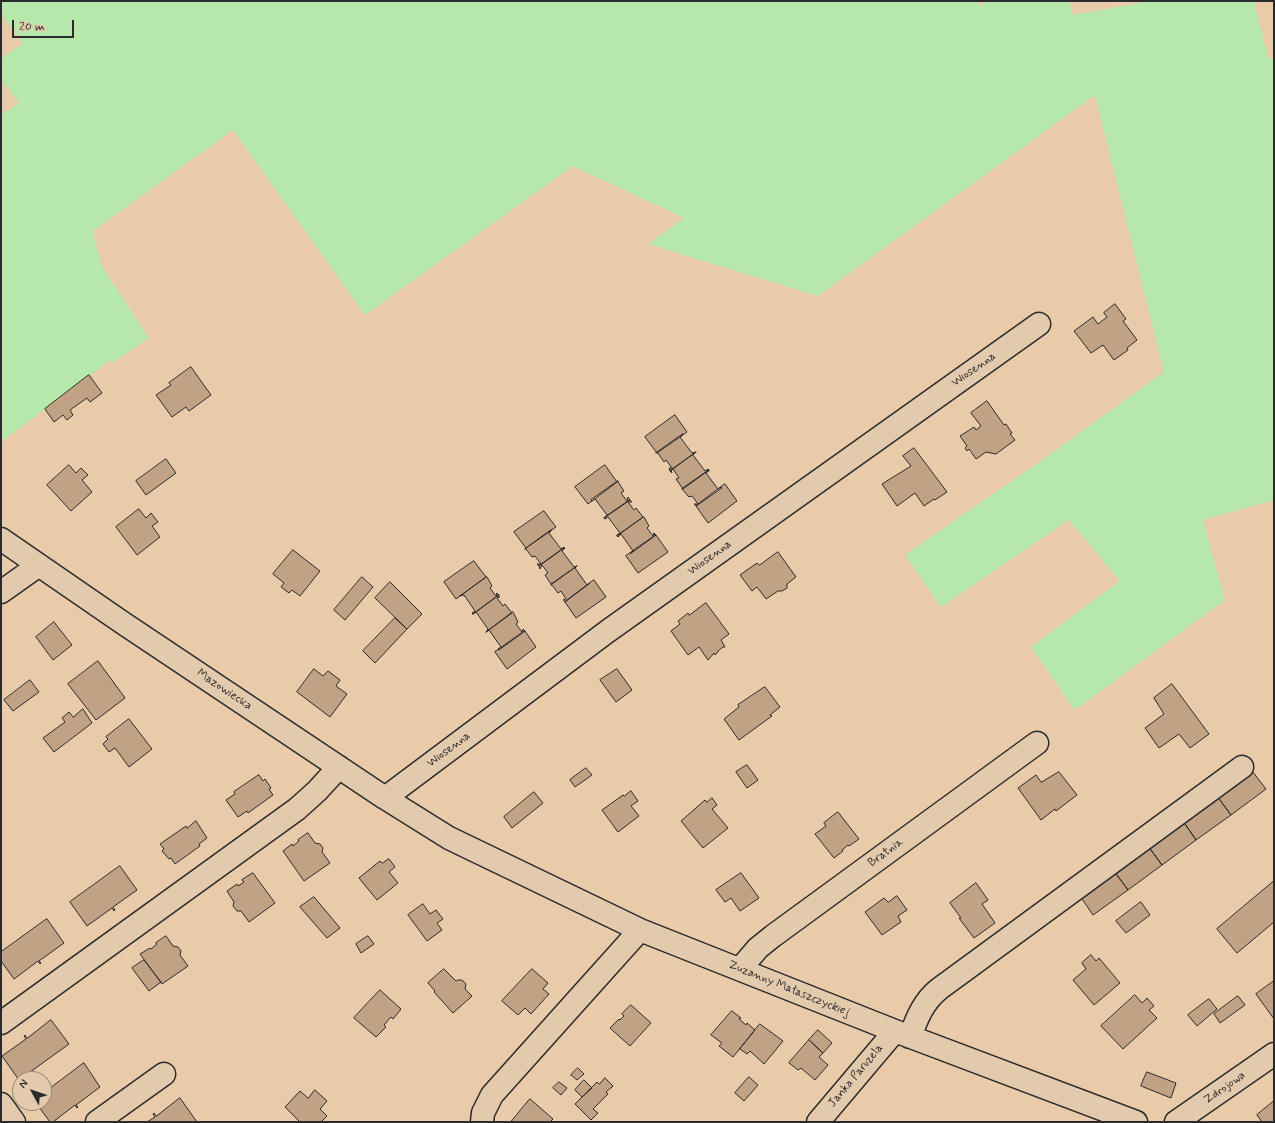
<!DOCTYPE html>
<html>
<head>
<meta charset="utf-8">
<style>
	body { margin:0 }
	#map { position:relative; width:1275px; height:1123px; overflow:hidden; background:#e9cbaa; font-family:Mynerve,sans-serif }
	canvas { display:block }
	.frame { position:absolute; inset:0; border:2px solid #2b2b2b; pointer-events:none }
	.north { position:absolute; left:12px; top:1071px; width:40px; height:40px; box-sizing:border-box; background:#e4caac; border:1px solid #9a8a78; border-radius:50%; rotate:310deg; font-size:11px; font-weight:700; line-height:16px; text-align:center; color:#2b2b2b }
	.north::after { content:''; display:block; margin:auto; width:14px; height:18px; background:#2b2b2b; clip-path:polygon(50% 0,100% 100%,50% 72%,0 100%) }
	.scale { position:absolute; left:12px; top:20px; width:62px; height:18px; box-sizing:border-box; border:2px solid #2b2b2b; border-top:0; padding-left:5px; font-size:12px; line-height:14px; white-space:nowrap; color:#2b2b2b; -webkit-text-stroke:3px #e4caac; paint-order:stroke }
</style>
</head>
<body>
<div id="map">
<canvas width="1275" height="1123"></canvas>
<div class="frame"></div>
<div class="north">N</div>
<div class="scale">20 m</div>
</div>
<script>
const context = document.querySelector('canvas').getContext('2d');
context.lineJoin = 'round';
function paint(path, color) {
  context.fillStyle = color;
  context.fill(path, 'evenodd');
}
function stroke(path, color, width, dash) {
  context.strokeStyle = color;
  context.lineWidth = width;
  context.lineCap = dash ? 'butt' : 'round';
  context.setLineDash(dash || []);
  context.stroke(path);
}
function write(font, color, halo, rows, align = 'center') {
  context.font = font + ' Mynerve,sans-serif';
  context.lineWidth = 3.5;
  context.setLineDash([]);
  context.textBaseline = 'middle';
  context.strokeStyle = halo;
  context.fillStyle = color;
  for (const [text, x, y, turn = 0] of rows) {
    context.save();
    context.translate(x, y);
    context.rotate((+turn || 0) * Math.PI / 180);
    context.textAlign = isNaN(turn) ? turn : align;
    if (halo) context.strokeText(text, 0, 0);
    context.fillText(text, 0, 0);
    context.restore();
  }
}
const green = new Path2D(`
	M 1,1 L 978,1 L 980,6 L 987,1 L 1070,1 L 1073,15 L 1151,1 L 1254,1 L 1268,58 L 1274,58 L 1274,500 L 1203,520 L 1225,600 L 1082,705 L 1074,709 L 1031,647 L 1120,581 L 1069,520 L 941,607 L 905,555 L 1045,458 L 1164,372 L 1095,95 L 818,296 L 648,244 L 684,218 L 573,166 L 365,315 L 233,130 L 93,231 L 101,265 L 149,338 L 112,363 L 110,360 L 1,442 L 1,115 L 19,103 L 1,79 L 1,59 L 23,43 L 1,14 Z`);
const building = new Path2D(`
	M 1115,304 L 1126,319 L 1123,321 L 1137,340 L 1127,348 L 1128,350 L 1114,360 L 1103,345 L 1091,353 L 1074,331 L 1093,317 L 1098,324 L 1107,317 L 1104,313 Z
	M 191,367 L 211,395 L 189,411 L 186,407 L 172,417 L 156,395 L 171,385 L 169,383 Z
	M 89,375 L 102,393 L 90,402 L 87,398 L 70,410 L 73,415 L 67,420 L 63,415 L 54,422 L 45,409 Z
	M 987,401 L 1004,425 L 1006,424 L 1012,433 L 1010,434 L 1015,440 L 996,454 L 986,452 L 976,459 L 969,449 L 967,451 L 965,448 L 967,446 L 960,436 L 974,427 L 976,430 L 981,426 L 971,413 Z
	M 675,415 L 687,432 L 657,453 L 645,437 Z
	M 683,434 L 683,435 L 680,437 L 692,453 L 696,452 L 670,471 L 669,468 L 672,468 L 666,460 L 664,462 L 658,453 L 656,453 Z
	M 914,448 L 947,492 L 935,500 L 934,499 L 924,506 L 915,493 L 897,506 L 882,484 L 911,466 L 903,456 Z
	M 696,452 L 693,455 L 705,471 L 708,469 L 709,470 L 683,489 L 676,479 L 679,478 L 673,469 L 671,470 L 672,473 L 670,471 Z
	M 166,459 L 176,473 L 146,495 L 136,481 Z
	M 69,465 L 76,473 L 81,468 L 88,475 L 82,480 L 92,492 L 71,511 L 47,485 Z
	M 605,465 L 617,482 L 588,504 L 575,487 Z
	M 709,470 L 709,471 L 706,473 L 718,489 L 721,487 L 722,488 L 696,506 L 694,504 L 698,504 L 692,496 L 689,497 L 682,489 Z
	M 618,481 L 618,482 L 624,491 L 621,493 L 627,501 L 628,497 L 630,500 L 604,518 L 607,515 L 595,499 L 592,501 L 591,500 Z
	M 725,484 L 737,501 L 708,523 L 696,506 Z
	M 630,500 L 632,502 L 628,502 L 634,510 L 636,508 L 643,517 L 617,536 L 617,535 L 620,533 L 608,517 L 605,519 L 604,518 Z
	M 139,509 L 146,518 L 151,513 L 158,522 L 152,526 L 160,537 L 137,555 L 116,527 Z
	M 544,511 L 556,527 L 526,548 L 514,532 Z
	M 644,517 L 649,526 L 647,528 L 653,536 L 655,535 L 653,534 L 654,533 L 656,535 L 630,554 L 633,551 L 621,534 L 618,537 L 617,536 Z
	M 551,530 L 552,530 L 549,533 L 561,549 L 564,547 L 564,548 L 539,566 L 537,564 L 541,564 L 535,556 L 532,557 L 526,549 L 525,549 Z
	M 656,535 L 668,552 L 638,573 L 626,556 Z
	M 564,548 L 565,548 L 562,551 L 574,567 L 577,566 L 551,584 L 545,575 L 548,573 L 542,565 L 540,569 L 539,566 Z
	M 293,550 L 320,571 L 300,596 L 292,590 L 289,593 L 281,587 L 284,583 L 273,574 Z
	M 778,552 L 796,577 L 787,584 L 787,588 L 782,591 L 778,591 L 766,599 L 757,587 L 752,591 L 740,575 L 757,563 L 759,565 Z
	M 474,561 L 486,577 L 456,599 L 444,582 Z
	M 577,566 L 575,568 L 587,585 L 590,583 L 565,602 L 563,600 L 566,599 L 561,591 L 558,593 L 552,585 L 551,585 Z
	M 362,577 L 373,587 L 345,620 L 334,610 Z
	M 487,577 L 492,586 L 490,588 L 496,596 L 497,595 L 496,594 L 497,593 L 499,595 L 473,614 L 472,613 L 475,611 L 464,595 L 460,596 Z
	M 594,580 L 606,597 L 576,618 L 565,602 Z
	M 390,582 L 422,614 L 407,629 L 375,598 Z
	M 499,595 L 499,598 L 498,597 L 497,598 L 503,606 L 505,604 L 512,613 L 486,632 L 488,629 L 476,612 L 473,614 Z
	M 706,603 L 729,634 L 721,640 L 725,647 L 723,647 L 718,651 L 718,652 L 715,655 L 714,653 L 708,660 L 699,647 L 688,655 L 671,631 L 680,624 L 678,621 L 688,613 L 689,615 Z
	M 513,612 L 518,622 L 516,624 L 522,632 L 523,629 L 525,631 L 499,650 L 498,649 L 501,647 L 489,630 L 486,632 Z
	M 395,618 L 407,629 L 375,663 L 363,651 Z
	M 54,622 L 72,645 L 53,660 L 36,637 Z
	M 525,631 L 536,647 L 507,669 L 495,652 Z
	M 98,661 L 125,698 L 96,720 L 68,684 Z
	M 314,669 L 323,676 L 328,671 L 340,680 L 336,686 L 347,694 L 330,717 L 297,692 Z
	M 617,669 L 632,690 L 616,702 L 600,680 Z
	M 30,680 L 39,692 L 13,711 L 4,700 Z
	M 1172,684 L 1209,734 L 1190,748 L 1179,734 L 1159,748 L 1145,728 L 1164,714 L 1154,698 Z
	M 765,687 L 780,707 L 770,715 L 772,716 L 739,740 L 724,719 L 739,707 L 738,705 Z
	M 83,709 L 92,723 L 54,752 L 43,738 L 65,722 L 62,718 L 69,712 L 73,717 Z
	M 129,719 L 152,749 L 129,767 L 115,748 L 109,752 L 103,744 L 108,739 L 106,737 Z
	M 747,765 L 758,780 L 747,788 L 736,772 Z
	M 586,768 L 592,775 L 575,787 L 570,780 Z
	M 1252,771 L 1266,789 L 1231,815 L 1217,796 L 1230,787 L 1231,789 L 1235,786 L 1233,784 L 1235,783 L 1237,785 L 1240,782 L 1239,780 Z
	M 1059,772 L 1077,795 L 1056,811 L 1055,809 L 1041,820 L 1018,788 L 1036,775 L 1041,782 Z
	M 259,775 L 263,781 L 265,779 L 271,788 L 269,789 L 273,795 L 248,813 L 247,811 L 238,817 L 226,800 L 235,794 L 234,792 Z
	M 631,791 L 638,801 L 631,806 L 639,816 L 618,832 L 602,810 L 623,795 L 624,796 Z
	M 534,792 L 543,803 L 512,828 L 504,817 Z
	M 1217,796 L 1231,815 L 1196,840 L 1183,821 L 1195,812 L 1197,814 L 1201,811 L 1199,809 L 1201,808 L 1202,810 L 1206,807 L 1205,805 Z
	M 712,798 L 717,805 L 712,809 L 728,828 L 703,848 L 681,821 L 705,800 L 707,802 Z
	M 838,812 L 859,839 L 849,846 L 848,845 L 842,850 L 843,851 L 834,858 L 815,834 L 826,826 L 824,823 Z
	M 196,821 L 207,838 L 199,844 L 200,846 L 175,864 L 171,858 L 169,859 L 162,851 L 164,849 L 160,844 L 186,826 L 187,828 Z
	M 1183,821 L 1196,840 L 1162,865 L 1148,846 L 1161,837 L 1163,839 L 1166,836 L 1165,834 L 1167,833 L 1168,835 Z
	M 308,833 L 315,843 L 320,844 L 323,848 L 322,852 L 330,863 L 304,881 L 283,851 L 292,844 L 293,846 L 299,841 L 298,840 Z
	M 1148,846 L 1162,865 L 1128,890 L 1114,871 L 1127,862 L 1128,864 Z
	M 389,859 L 395,867 L 389,872 L 398,883 L 377,900 L 359,878 L 380,861 L 382,863 Z
	M 120,866 L 137,890 L 113,907 L 115,910 L 114,911 L 112,908 L 87,926 L 70,902 Z
	M 1114,871 L 1128,890 L 1093,915 L 1080,896 L 1098,883 L 1100,885 Z
	M 253,873 L 275,903 L 249,922 L 241,911 L 237,911 L 233,906 L 234,902 L 227,891 L 237,884 L 238,886 L 244,882 L 242,880 Z
	M 741,873 L 759,898 L 740,911 L 731,898 L 725,902 L 716,890 Z
	M 1274,881 L 1274,922 L 1237,953 L 1217,929 Z
	M 976,883 L 988,900 L 982,904 L 995,923 L 974,938 L 959,918 L 961,918 L 950,903 Z
	M 897,896 L 907,910 L 898,916 L 901,922 L 882,935 L 865,912 L 884,898 L 888,902 Z
	M 314,897 L 340,928 L 327,938 L 300,907 Z
	M 1141,902 L 1150,915 L 1126,933 L 1116,921 Z
	M 423,904 L 430,914 L 436,910 L 443,919 L 437,923 L 442,930 L 427,941 L 408,915 Z
	M 47,919 L 64,943 L 39,961 L 41,963 L 40,964 L 38,961 L 14,979 L 1,961 L 1,952 Z
	M 166,936 L 173,946 L 178,947 L 181,951 L 180,955 L 188,966 L 162,984 L 140,954 L 150,948 L 151,949 L 157,944 L 156,943 Z
	M 368,936 L 374,944 L 361,953 L 356,944 Z
	M 1091,955 L 1096,961 L 1099,958 L 1120,983 L 1094,1005 L 1073,980 L 1086,969 L 1082,963 Z
	M 144,960 L 161,982 L 149,991 L 132,968 Z
	M 444,969 L 456,981 L 458,980 L 462,980 L 466,984 L 465,989 L 472,996 L 453,1013 L 434,992 L 435,991 L 428,983 Z
	M 532,969 L 548,983 L 543,989 L 549,994 L 531,1014 L 525,1008 L 518,1015 L 502,1001 Z
	M 1274,981 L 1274,1019 L 1256,994 Z
	M 380,990 L 401,1009 L 393,1019 L 391,1017 L 384,1025 L 386,1027 L 376,1037 L 354,1018 Z
	M 1135,995 L 1142,1003 L 1147,998 L 1154,1006 L 1149,1010 L 1157,1018 L 1123,1049 L 1101,1026 Z
	M 1238,996 L 1245,1005 L 1220,1023 L 1214,1014 Z
	M 1209,999 L 1217,1009 L 1197,1026 L 1188,1015 Z
	M 631,1005 L 651,1023 L 630,1046 L 610,1028 L 619,1019 L 620,1020 L 624,1016 L 622,1014 Z
	M 732,1011 L 741,1018 L 739,1019 L 746,1025 L 747,1023 L 755,1030 L 733,1057 L 719,1046 L 722,1043 L 711,1035 Z
	M 51,1020 L 69,1044 L 19,1080 L 2,1056 L 26,1039 L 24,1036 L 25,1035 L 27,1038 Z
	M 760,1024 L 783,1041 L 764,1064 L 750,1051 L 747,1054 L 740,1049 Z
	M 818,1030 L 832,1043 L 823,1053 L 809,1040 Z
	M 809,1040 L 823,1053 L 819,1057 L 828,1065 L 815,1080 L 801,1068 L 798,1070 L 789,1063 Z
	M 84,1063 L 100,1087 L 76,1105 L 78,1107 L 77,1108 L 75,1105 L 53,1122 L 50,1122 L 36,1103 L 44,1103 L 44,1093 Z
	M 578,1068 L 584,1074 L 577,1080 L 571,1075 Z
	M 1147,1072 L 1176,1083 L 1171,1098 L 1141,1086 Z
	M 749,1077 L 758,1085 L 744,1101 L 735,1093 Z
	M 605,1078 L 613,1086 L 606,1092 L 608,1094 L 593,1109 L 598,1113 L 591,1120 L 575,1104 L 597,1082 L 599,1084 Z
	M 584,1080 L 592,1088 L 582,1097 L 575,1090 Z
	M 559,1082 L 567,1088 L 561,1095 L 553,1088 Z
	M 315,1090 L 327,1101 L 320,1109 L 327,1116 L 321,1122 L 300,1122 L 285,1107 L 300,1091 L 308,1098 Z
	M 180,1098 L 197,1122 L 147,1122 L 155,1117 L 153,1114 L 154,1113 L 156,1116 Z
	M 530,1099 L 553,1119 L 550,1122 L 511,1122 Z
	M 1274,1101 L 1274,1122 L 1262,1122 L 1257,1115 Z`);
const minor = new Path2D(`
	M 1,539 L 123,623 L 385,798 L 449,838 L 640,930 L 895,1031 L 1136,1122
	M 1,592 L 39,565
	M 385,798 L 608,631 L 1039,324
	M 740,969 L 758,948 L 773,936 L 1037,743
	M 1,1023 L 297,809 L 317,791 L 339,767
	M 910,1037 C 917,1018 923,1002 939,989 L 1242,767
	M 1,1104 L 14,1122
	M 97,1122 L 164,1074
	M 482,1122 L 483,1113 L 492,1095 L 640,930
	M 818,1122 L 895,1031
	M 1176,1122 L 1274,1054`);
const streetNames = [
	["Wiosenna",974,370,-35],
	["Wiosenna",710,558,-36],
	["Mazowiecka",224,690,34],
	["Wiosenna",449,750,-37],
	["Bratnia",886,853,-36],
	["Zuzanny Małaszczyckiej",789,989,22],
	["Janka Paruzela",856,1076,-50],
	["Zdrojowa",1225,1088,-35]
];
paint(green, '#b5e8a9');
paint(building, '#c1a285');
stroke(building, '#2b2b2b', 1);
stroke(minor, '#2b2b2b', 25);
stroke(minor, '#e4caac', 22);
write('12px', '#2b2b2b', '#e4caac', streetNames);
</script>
</body>
</html>
